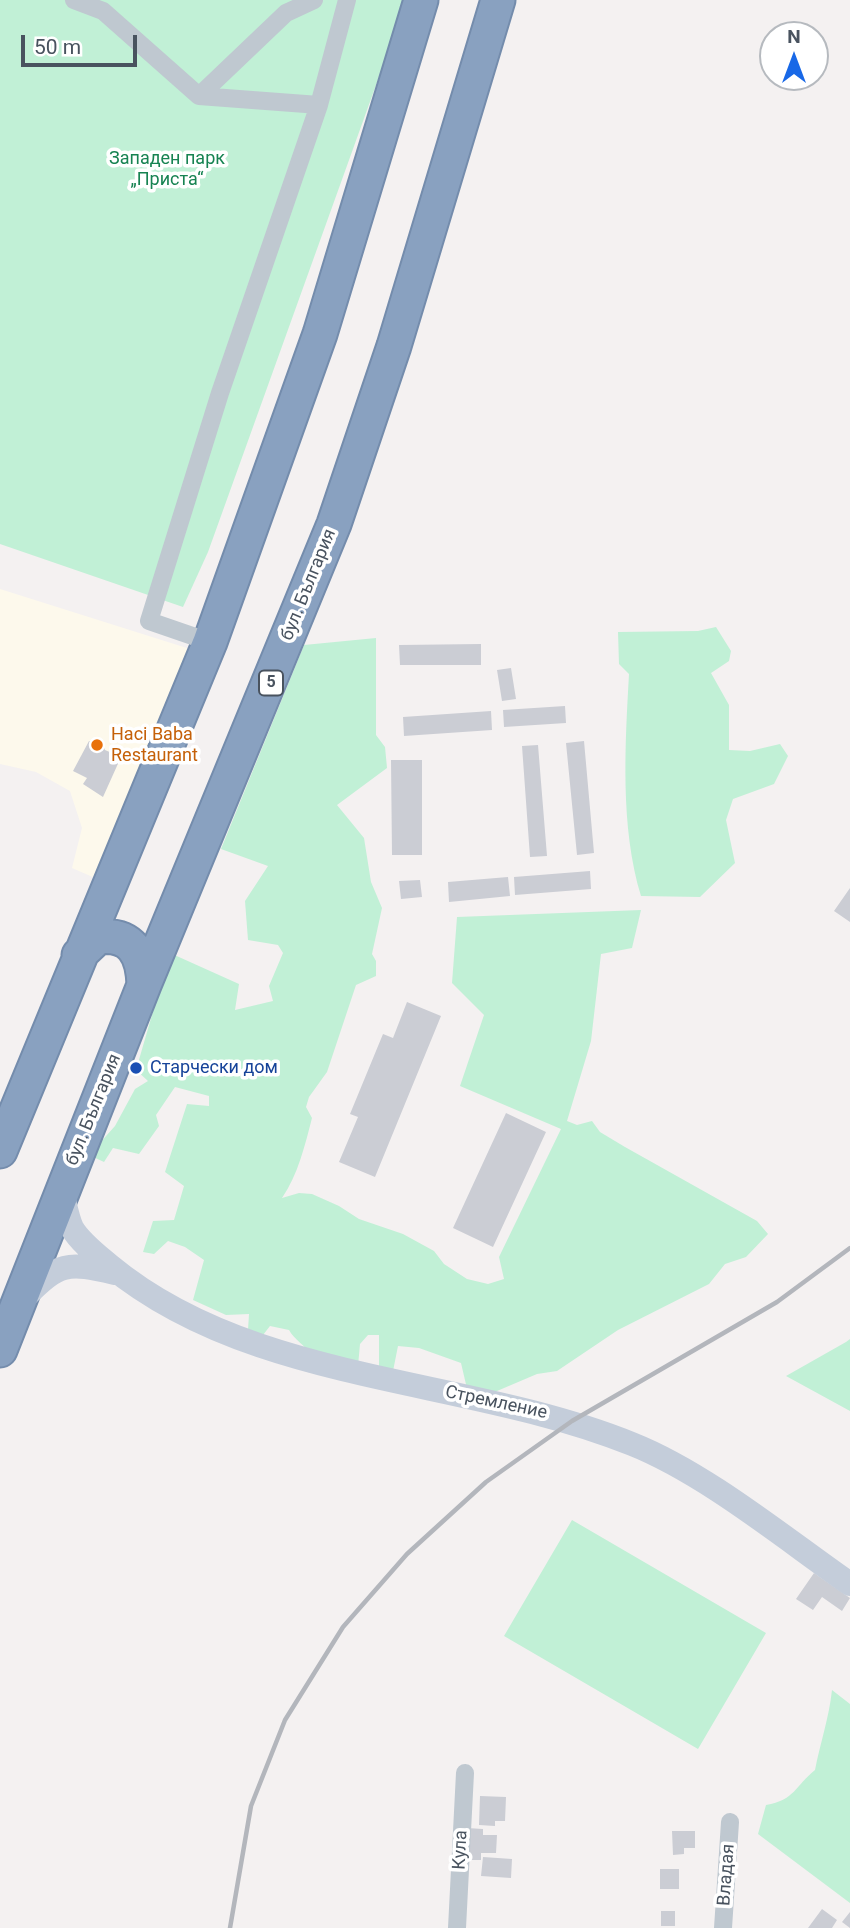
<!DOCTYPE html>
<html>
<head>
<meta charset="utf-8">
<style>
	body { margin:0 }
	#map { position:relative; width:850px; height:1928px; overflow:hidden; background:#f4f1f1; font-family:Roboto,sans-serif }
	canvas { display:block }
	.north { position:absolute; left:759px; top:21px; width:70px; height:70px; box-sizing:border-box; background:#fff; border:2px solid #b6babf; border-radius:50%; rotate:0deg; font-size:19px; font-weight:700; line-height:28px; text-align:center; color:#49535f }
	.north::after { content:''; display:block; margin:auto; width:24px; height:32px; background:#1868e7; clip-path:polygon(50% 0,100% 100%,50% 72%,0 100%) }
	.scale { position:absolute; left:21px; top:35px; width:116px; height:32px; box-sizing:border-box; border:4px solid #49535f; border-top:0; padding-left:9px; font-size:21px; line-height:24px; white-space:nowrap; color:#49535f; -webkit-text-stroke:5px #fff; paint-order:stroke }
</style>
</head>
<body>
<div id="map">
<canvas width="850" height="1928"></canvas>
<div class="north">N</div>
<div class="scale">50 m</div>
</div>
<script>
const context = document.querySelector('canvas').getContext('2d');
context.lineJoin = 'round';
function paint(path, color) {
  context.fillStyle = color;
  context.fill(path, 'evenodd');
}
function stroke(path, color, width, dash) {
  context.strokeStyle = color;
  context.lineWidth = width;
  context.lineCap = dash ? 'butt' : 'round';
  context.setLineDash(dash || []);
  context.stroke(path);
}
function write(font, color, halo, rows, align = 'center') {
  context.font = font + ' Roboto,sans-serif';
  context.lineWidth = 7;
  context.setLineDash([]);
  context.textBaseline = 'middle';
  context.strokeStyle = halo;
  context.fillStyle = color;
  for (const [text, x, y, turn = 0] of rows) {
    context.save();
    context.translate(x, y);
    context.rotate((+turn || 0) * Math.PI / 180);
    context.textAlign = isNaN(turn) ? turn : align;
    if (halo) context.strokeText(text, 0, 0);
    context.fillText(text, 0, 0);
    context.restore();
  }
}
const commercial = new Path2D(`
	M 0,589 L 190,649 L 95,878 L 72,868 L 82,828 L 70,791 L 36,772 L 0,764 Z`);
const green = new Path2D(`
	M 0,0 L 403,0 L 385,60 L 208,552 L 183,607 L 0,544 Z
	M 716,627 L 731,651 L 729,661 L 711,673 L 729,705 L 729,750 L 750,751 L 780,744 L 788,756 L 774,784 L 733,799 L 726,820 L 735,863 L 700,897 L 641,896 C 620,827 625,746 629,674 L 619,664 L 618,632 L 698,631 Z
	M 376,638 L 376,735 L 385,747 L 387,768 L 337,805 L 364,838 L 371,882 L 382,908 L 372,954 L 376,961 L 376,976 L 356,985 L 327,1072 L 309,1097 L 306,1107 L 312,1118 C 305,1145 298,1175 282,1198 L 299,1193 L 312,1194 L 339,1206 L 359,1219 L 403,1234 L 434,1251 L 444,1264 L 467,1279 L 488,1284 L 504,1279 L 499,1257 L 561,1129 L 460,1086 L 484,1015 L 452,983 L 457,917 L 641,910 L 632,948 L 601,954 L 591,1041 L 567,1121 L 577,1125 L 592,1121 L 600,1132 L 625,1147 L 757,1221 L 768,1234 L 746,1257 L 725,1264 L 709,1284 L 618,1330 L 557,1371 L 537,1374 L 497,1391 L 468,1393 L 461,1363 L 419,1348 L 398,1346 L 393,1371 L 379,1368 L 379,1335 L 368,1335 L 360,1344 L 358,1366 L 310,1355 C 304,1343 295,1341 289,1330 L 270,1326 L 263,1335 L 248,1330 L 249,1314 L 226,1315 L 193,1300 L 204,1260 L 185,1247 L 168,1241 L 154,1254 L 143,1252 L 153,1221 L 174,1220 L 184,1186 L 165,1172 L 187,1104 L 209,1106 L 209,1096 L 175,1087 L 156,1115 L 159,1126 L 139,1154 L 113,1148 L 104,1162 L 89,1155 L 115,1126 L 135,1089 L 148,1081 L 136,1070 L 170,953 L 239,984 L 235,1010 L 273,1001 L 269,986 L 283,953 L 278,945 L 248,940 L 245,901 L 268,866 L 221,849 L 304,645 Z
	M 850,1339 L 850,1411 L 786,1376 L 846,1342 Z
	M 572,1520 L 766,1633 L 698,1749 L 504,1636 Z
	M 832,1690 L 850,1704 L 850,1903 L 758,1834 L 766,1805 C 795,1800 795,1786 815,1770 C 820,1744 829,1718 832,1690 Z`);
const building = new Path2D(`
	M 481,644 L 481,665 L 400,665 L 399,645 Z
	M 511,668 L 516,699 L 502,701 L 497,670 Z
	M 565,706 L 566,723 L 504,727 L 503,710 Z
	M 491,711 L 492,730 L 404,736 L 403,717 Z
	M 89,741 L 102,742 L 105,750 L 121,757 L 103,797 L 83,784 L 87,778 L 73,771 Z
	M 584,741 L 594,853 L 577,855 L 566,743 Z
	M 538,745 L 547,856 L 530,857 L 522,746 Z
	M 391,760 L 422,760 L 422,855 L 392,855 Z
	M 590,871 L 591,889 L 515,895 L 514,877 Z
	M 508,877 L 510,896 L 449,902 L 448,882 Z
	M 420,880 L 422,897 L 401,899 L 399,881 Z
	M 850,888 L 850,922 L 834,911 Z
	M 407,1002 L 441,1016 L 375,1177 L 339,1162 L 358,1117 L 350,1114 L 383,1034 L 393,1038 Z
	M 506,1113 L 546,1132 L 493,1247 L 453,1228 Z
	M 814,1573 L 850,1598 L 842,1611 L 822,1597 L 813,1610 L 796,1599 Z
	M 480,1796 L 506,1797 L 505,1821 L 495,1821 L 495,1826 L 479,1825 Z
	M 467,1828 L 483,1829 L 483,1835 L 497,1835 L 496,1853 L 481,1853 L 481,1860 L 466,1860 Z
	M 672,1831 L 695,1831 L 695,1848 L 684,1848 L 684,1854 L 673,1855 Z
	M 483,1857 L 512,1859 L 511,1878 L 481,1876 Z
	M 660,1869 L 679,1869 L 679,1889 L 660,1889 Z
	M 822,1909 L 837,1920 L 832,1928 L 808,1928 Z
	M 661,1911 L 675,1911 L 675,1926 L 661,1926 Z
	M 850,1912 L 850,1928 L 842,1922 Z`);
const street = new Path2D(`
	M 74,0 L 103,11 L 199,96 L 319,105
	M 199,96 L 286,13 L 314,0
	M 210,642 L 149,621 L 220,393 L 319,105 L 347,0
	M 457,1928 L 465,1773
	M 723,1928 L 730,1822`);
const secondary = new Path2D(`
	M 62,1192 C 65,1203 67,1217 72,1228 C 80,1242 97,1255 109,1265 C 252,1384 465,1376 632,1444 C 705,1473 784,1538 850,1584
	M 24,1298 C 59,1262 67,1262 115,1273`);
const highway = new Path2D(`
	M 79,955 L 98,937 C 132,933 143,954 144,985
	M 0,1151 L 210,642 L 320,334 L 421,0
	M 0,1350 L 144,985 L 334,524 L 394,346 L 498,0`);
const rail = new Path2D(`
	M 230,1928 L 251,1806 L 285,1720 L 343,1627 L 407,1554 L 486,1482 L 572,1421 L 777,1302 L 850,1248`);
const markers = [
	[97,745,7,"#e8710a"],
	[136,1068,7,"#1a4fb4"]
];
const shields = [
	[271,683,24]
];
const shieldNames = [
	["5",271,683]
];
const parkNames = [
	["Западен парк",167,159],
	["„Приста“",167,180]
];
const streetNames = [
	["бул. България",309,585,-68],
	["бул. България",94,1110,-68],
	["Стремление",496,1403,12],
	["Кула",461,1850,-87],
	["Владая",727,1875,-86]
];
const foodNames = [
	["Haci Baba",111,735],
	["Restaurant",111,756]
];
const transitNames = [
	["Старчески дом",150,1068]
];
paint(commercial, '#fdf9ec');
paint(green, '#c1f0d6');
paint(building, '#cbcdd4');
stroke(highway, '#748cac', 37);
stroke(street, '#bfc8d0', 18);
stroke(secondary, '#c4cdda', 24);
stroke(highway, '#89a1c0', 33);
stroke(rail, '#b3b6bc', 4.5);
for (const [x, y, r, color] of markers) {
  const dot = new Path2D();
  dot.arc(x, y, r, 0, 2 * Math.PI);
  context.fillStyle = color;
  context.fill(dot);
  stroke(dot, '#fff', 2.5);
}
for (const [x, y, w] of shields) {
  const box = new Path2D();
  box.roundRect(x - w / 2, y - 12.5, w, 25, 5);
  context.fillStyle = '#fff';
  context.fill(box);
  stroke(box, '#49535f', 2);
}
write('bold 16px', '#49535f', null, shieldNames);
write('18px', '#178352', '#fff', parkNames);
write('18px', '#49535f', '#fff', streetNames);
write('18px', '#c56008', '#fff', foodNames, 'left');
write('18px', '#164399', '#fff', transitNames, 'left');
</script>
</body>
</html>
